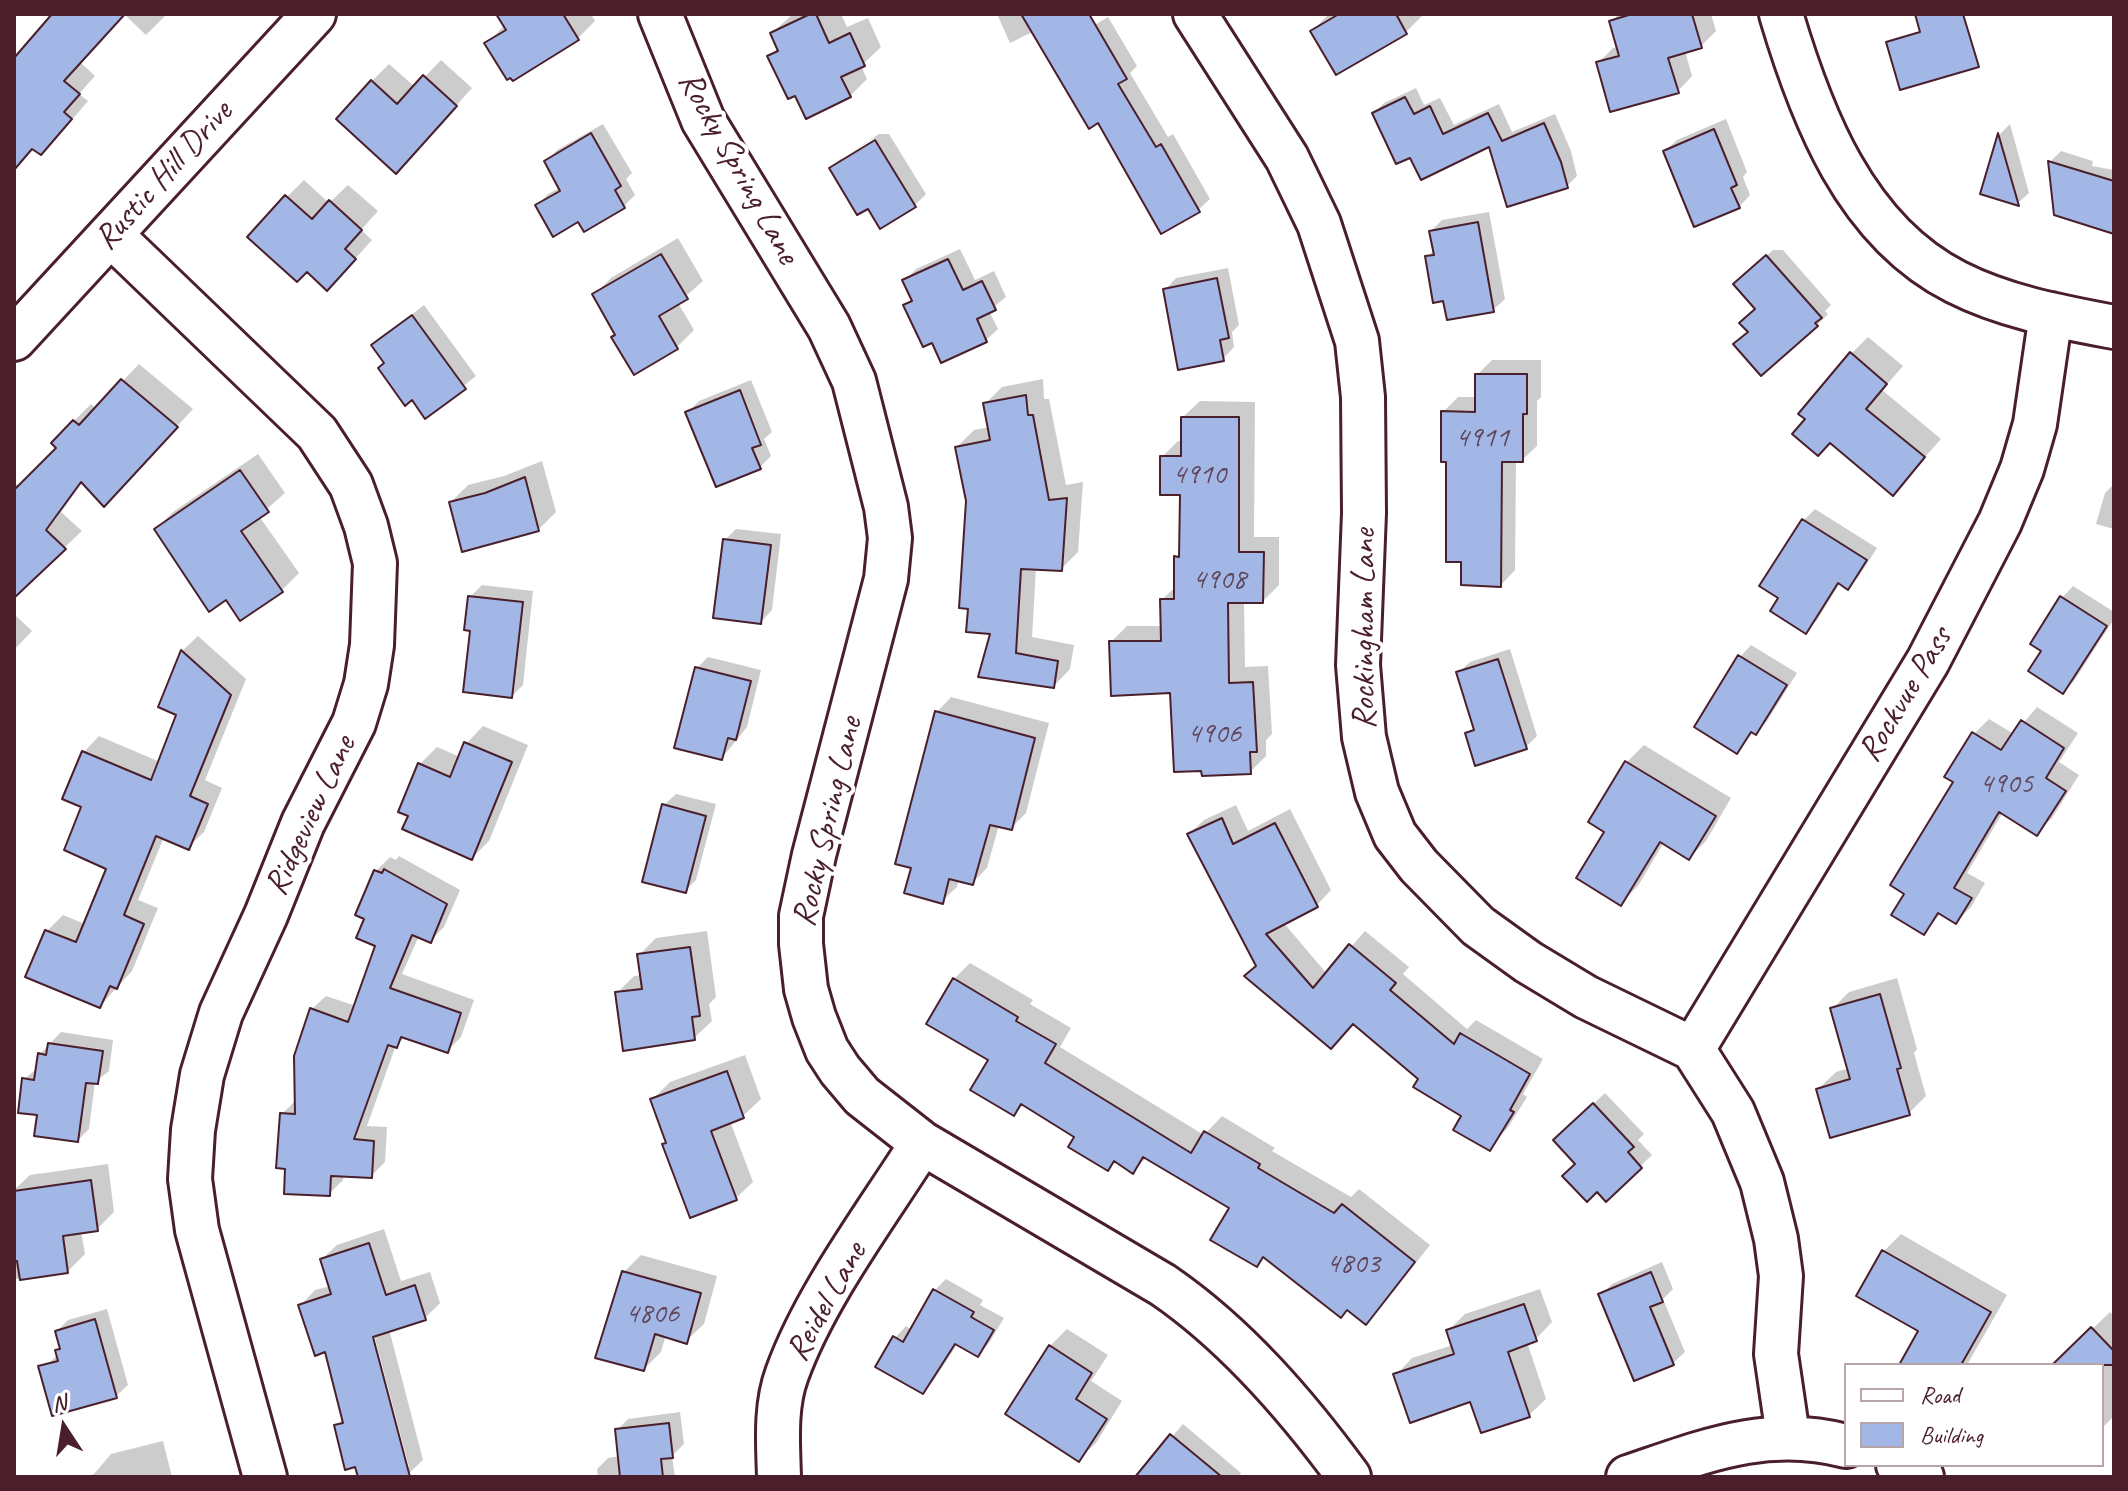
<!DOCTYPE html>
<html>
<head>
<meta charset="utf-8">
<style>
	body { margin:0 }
	#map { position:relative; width:2128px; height:1491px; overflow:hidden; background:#fff; font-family:Caveat,sans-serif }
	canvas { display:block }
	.frame { position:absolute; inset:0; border:16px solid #4a1f2b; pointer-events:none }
	.legend { position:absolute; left:1844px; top:1363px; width:260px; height:104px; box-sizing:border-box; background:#fff; border:2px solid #b7a5aa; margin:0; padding:10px 14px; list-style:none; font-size:24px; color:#4a1f2b }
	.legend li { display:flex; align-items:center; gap:16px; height:40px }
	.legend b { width:40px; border:2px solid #b7a5aa }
	.north { position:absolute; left:24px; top:1387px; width:80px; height:80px; -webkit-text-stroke:6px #fff; paint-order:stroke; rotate:348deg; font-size:22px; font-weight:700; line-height:32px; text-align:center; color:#4a1f2b }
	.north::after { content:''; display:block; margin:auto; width:28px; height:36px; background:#4a1f2b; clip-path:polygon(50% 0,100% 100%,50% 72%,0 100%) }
</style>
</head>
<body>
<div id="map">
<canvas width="2128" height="1491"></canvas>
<div class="frame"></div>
<ul class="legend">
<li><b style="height:10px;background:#fff"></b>Road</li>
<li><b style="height:22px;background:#a2b7e5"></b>Building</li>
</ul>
<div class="north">N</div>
</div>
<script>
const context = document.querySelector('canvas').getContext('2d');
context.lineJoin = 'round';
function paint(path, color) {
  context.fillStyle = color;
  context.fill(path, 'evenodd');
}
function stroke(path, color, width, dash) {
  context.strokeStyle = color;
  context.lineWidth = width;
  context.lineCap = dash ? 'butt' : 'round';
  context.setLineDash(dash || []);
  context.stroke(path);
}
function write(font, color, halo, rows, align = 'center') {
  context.font = font + ' Caveat,sans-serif';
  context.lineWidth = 8;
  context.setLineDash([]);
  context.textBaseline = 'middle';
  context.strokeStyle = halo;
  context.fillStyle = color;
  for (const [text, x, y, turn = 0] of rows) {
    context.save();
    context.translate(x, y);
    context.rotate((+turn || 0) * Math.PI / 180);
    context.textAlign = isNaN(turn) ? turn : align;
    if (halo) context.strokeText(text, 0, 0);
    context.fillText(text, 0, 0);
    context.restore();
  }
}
const shadow = new Path2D(`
	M 54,14 L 167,14 L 146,35 L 124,14 L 80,62 L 95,76 L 79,94 L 88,101 L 58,136 L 33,147 L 14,169 L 14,61 Z
	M 498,14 L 591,14 L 595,21 L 578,38 L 513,78 L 486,44 L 505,25 Z
	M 793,14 L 841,14 L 847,27 L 868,18 L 881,47 L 861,66 L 867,79 L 850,96 L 796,93 L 770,56 L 778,48 L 772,33 Z
	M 997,14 L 1061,14 L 1053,22 L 1010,43 Z
	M 1329,14 L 1422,14 L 1423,15 L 1406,32 L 1312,31 Z
	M 1619,14 L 1711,14 L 1716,31 L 1701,46 L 1685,51 L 1692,76 L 1678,91 L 1598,63 L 1613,48 L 1619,47 L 1612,21 Z
	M 1108,17 L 1137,66 L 1130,73 L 1168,137 L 1173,134 L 1210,199 L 1198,210 L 1060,46 Z
	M 441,60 L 472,88 L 413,154 L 372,81 L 389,64 L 415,87 Z
	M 1416,88 L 1424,105 L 1440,98 L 1454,125 L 1499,104 L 1512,132 L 1555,114 L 1571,151 L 1577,176 L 1567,186 L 1491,144 L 1411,155 L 1374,113 L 1384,103 Z
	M 1726,119 L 1747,172 L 1743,177 L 1750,195 L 1739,207 L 1665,151 L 1677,140 Z
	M 603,124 L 632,173 L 626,179 L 635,195 L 624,206 L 537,206 L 548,194 L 561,187 L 546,162 L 557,150 Z
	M 2010,124 L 2029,193 L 2018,203 L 1982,192 L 2000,134 Z
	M 879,134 L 889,134 L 926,194 L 915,205 L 869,206 L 831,168 L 841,158 L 841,163 L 876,141 L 874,138 L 842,158 Z
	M 2061,151 L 2093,161 L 2092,166 L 2114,170 L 2114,232 L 2050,162 Z
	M 304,180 L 329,203 L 348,185 L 378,211 L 361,230 L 372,240 L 344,271 L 287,197 Z
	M 1489,212 L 1505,299 L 1493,310 L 1445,299 L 1427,257 L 1435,249 L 1431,231 L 1442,220 Z
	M 678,238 L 703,281 L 678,303 L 694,330 L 677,347 L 642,368 L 594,295 L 611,278 Z
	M 960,249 L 975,280 L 994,271 L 1006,297 L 989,311 L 998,329 L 986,340 L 942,361 L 933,340 L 906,306 L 913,298 L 905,281 L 916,269 Z
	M 1773,250 L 1783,250 L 1831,305 L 1825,311 L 1828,314 L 1817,325 L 1761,373 L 1750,331 L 1757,308 L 1747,273 Z
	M 1228,268 L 1239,325 L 1232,332 L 1234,347 L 1223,359 L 1165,290 L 1176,278 Z
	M 424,305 L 476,376 L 426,416 L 373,345 Z
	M 1868,337 L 1903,366 L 1882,390 L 1941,439 L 1893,493 L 1831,441 L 1851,354 Z
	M 1492,360 L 1541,360 L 1541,397 L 1537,401 L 1537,446 L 1522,460 L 1516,460 L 1515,570 L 1501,585 L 1463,560 L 1443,412 L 1458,397 L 1477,397 L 1477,375 Z
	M 139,364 L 193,409 L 121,487 L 83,482 L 61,512 L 82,531 L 14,595 L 14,482 L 20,487 L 59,448 L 74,421 L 91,404 L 96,409 Z
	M 1043,379 L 1044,399 L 1049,399 L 1066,485 L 1083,482 L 1078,552 L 1061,569 L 1036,568 L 1032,637 L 1074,645 L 1070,669 L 1054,686 L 981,676 L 992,632 L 957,447 L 974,430 L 990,427 L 985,404 L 1002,387 Z
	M 751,380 L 772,432 L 764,439 L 771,456 L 760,467 L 688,412 L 699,401 Z
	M 1200,401 L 1255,402 L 1254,537 L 1279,537 L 1279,585 L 1263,601 L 1244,601 L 1245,667 L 1268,666 L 1272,734 L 1266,740 L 1266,756 L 1250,772 L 1172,691 L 1111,642 L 1127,626 L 1163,626 L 1162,600 L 1176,586 L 1176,557 L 1181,552 L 1182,493 L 1162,457 L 1178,441 L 1183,441 L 1183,417 Z
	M 258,454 L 285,493 L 259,516 L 299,573 L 281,591 L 227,597 L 156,529 L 173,512 Z
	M 542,461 L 556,512 L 538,530 L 451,502 L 468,485 L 504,476 Z
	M 2114,484 L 2114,529 L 2096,524 L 2105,493 Z
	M 1815,509 L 1877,548 L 1859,576 L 1848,587 L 1840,583 L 1817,620 L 1806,632 L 1781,598 L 1762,586 L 1804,520 Z
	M 736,529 L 781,534 L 772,610 L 761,622 L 725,540 Z
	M 482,585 L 533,591 L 523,685 L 512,696 L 473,629 L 470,597 Z
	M 2073,586 L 2114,612 L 2114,619 L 2074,681 L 2063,692 L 2044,650 L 2062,598 Z
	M 14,614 L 32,631 L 14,650 Z
	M 198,636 L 246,679 L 205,780 L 222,788 L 204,832 L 188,847 L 164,837 L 138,900 L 158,908 L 132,971 L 100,1006 L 28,976 L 47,931 L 63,915 L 85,924 L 109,868 L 84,806 L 84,752 L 99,736 L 160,762 L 179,714 L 161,706 L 182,651 Z
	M 1751,645 L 1797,673 L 1767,721 L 1756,732 L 1754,731 L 1737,752 L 1740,657 Z
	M 1510,649 L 1537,736 L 1526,747 L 1467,734 L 1475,726 L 1458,673 L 1470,662 Z
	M 708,657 L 761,670 L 747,727 L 722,758 L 697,668 Z
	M 951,697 L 1049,723 L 1026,813 L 1011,828 L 999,825 L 987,868 L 972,883 L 959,879 L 957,887 L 942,901 L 913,867 L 937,712 Z
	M 2037,707 L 2078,733 L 2059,762 L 2079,775 L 2052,818 L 2037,833 L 2003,812 L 1967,873 L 1985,883 L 1971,907 L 1956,922 L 1941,913 L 1924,933 L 1906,893 L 1974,734 L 1989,719 L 2014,734 Z
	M 483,726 L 528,745 L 489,841 L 472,858 L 410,815 L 419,765 L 437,747 L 460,757 L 466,744 Z
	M 1644,745 L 1731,798 L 1706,841 L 1689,858 L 1664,842 L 1638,886 L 1621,903 L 1607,832 L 1627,762 Z
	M 676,794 L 716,804 L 696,880 L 685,891 L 664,805 Z
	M 1236,805 L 1248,831 L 1290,809 L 1331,890 L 1317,905 L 1283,922 L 1327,974 L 1365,931 L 1409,967 L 1403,974 L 1467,1029 L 1476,1020 L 1543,1059 L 1523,1094 L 1527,1097 L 1507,1129 L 1492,1144 L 1464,1115 L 1354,1023 L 1258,965 L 1189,834 L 1204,820 Z
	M 399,856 L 460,890 L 444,927 L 430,941 L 419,936 L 402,974 L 474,1000 L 461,1037 L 447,1051 L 405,1037 L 396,1045 L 367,1126 L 387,1127 L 385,1162 L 371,1176 L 344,1175 L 343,1180 L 329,1194 L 287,1167 L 282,1114 L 296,1100 L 312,1009 L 326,996 L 356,1006 L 378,944 L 367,917 L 376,871 L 390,857 L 396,860 Z
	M 707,931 L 716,997 L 709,1004 L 712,1021 L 694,1038 L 617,993 L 634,976 L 642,975 L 639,955 L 656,938 Z
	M 970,963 L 1033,1000 L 1030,1004 L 1071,1028 L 1060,1047 L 1204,1135 L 1222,1116 L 1275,1148 L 1272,1151 L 1351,1197 L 1359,1189 L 1430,1245 L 1382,1306 L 1366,1322 L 1265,1256 L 1257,1264 L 1231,1207 L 1147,1157 L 1133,1171 L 1116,1160 L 1107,1168 L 1076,1136 L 1024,1104 L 1014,1114 L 954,979 Z
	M 1897,978 L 1917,1049 L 1914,1053 L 1926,1096 L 1909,1113 L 1818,1089 L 1836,1072 L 1849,1068 L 1832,1009 L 1849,992 Z
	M 61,1032 L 113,1040 L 109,1071 L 95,1082 L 89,1129 L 78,1140 L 39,1114 L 24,1079 L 38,1068 L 40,1054 Z
	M 745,1055 L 761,1099 L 743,1116 L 730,1121 L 753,1182 L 735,1199 L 668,1142 L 652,1100 L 670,1082 Z
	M 1605,1093 L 1644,1134 L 1638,1140 L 1652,1155 L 1606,1199 L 1577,1163 L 1567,1129 Z
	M 108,1164 L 114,1212 L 97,1229 L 81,1231 L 85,1254 L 67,1272 L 14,1279 L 14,1190 L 30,1175 Z
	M 384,1229 L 401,1281 L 430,1272 L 440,1303 L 425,1318 L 389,1329 L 423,1460 L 408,1474 L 398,1477 L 360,1477 L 336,1426 L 344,1418 L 327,1350 L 301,1305 L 315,1290 L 331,1286 L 322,1259 L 337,1245 ZM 372,1327 L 409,1467 L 405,1467 L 368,1328 Z
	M 1901,1234 L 2007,1295 L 1967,1365 L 1906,1365 L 1920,1331 L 1884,1251 Z
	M 641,1255 L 717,1276 L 704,1324 L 686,1341 L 666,1335 L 661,1352 L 644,1369 L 624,1272 Z
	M 1662,1262 L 1673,1289 L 1663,1299 L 1685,1352 L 1673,1363 L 1635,1379 L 1601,1295 L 1612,1284 Z
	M 946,1279 L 983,1300 L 980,1305 L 1004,1318 L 989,1343 L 978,1355 L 958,1343 L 934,1380 L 923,1392 L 895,1338 L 906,1326 L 912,1330 L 935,1290 Z
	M 1540,1289 L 1552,1322 L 1536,1339 L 1527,1342 L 1546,1399 L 1529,1415 L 1472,1400 L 1396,1375 L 1412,1358 L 1453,1345 L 1448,1331 L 1465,1314 Z
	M 107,1309 L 128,1385 L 116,1396 L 47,1365 L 58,1354 L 57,1350 L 61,1346 L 57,1331 L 68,1320 Z
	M 2110,1312 L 2114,1316 L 2114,1421 L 2112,1418 L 2102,1428 L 2102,1365 L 2057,1363 Z
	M 1067,1329 L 1108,1355 L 1091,1381 L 1122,1401 L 1096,1443 L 1078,1460 L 1050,1346 Z
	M 680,1412 L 684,1444 L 672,1456 L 675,1477 L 598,1477 L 597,1469 L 608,1458 L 620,1456 L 617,1430 L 628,1419 Z
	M 1183,1424 L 1241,1473 L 1238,1477 L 1156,1477 L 1145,1468 Z
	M 163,1441 L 172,1477 L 82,1477 L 94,1474 L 111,1454 Z`);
const building = new Path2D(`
	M 52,14 L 125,14 L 64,81 L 80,94 L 64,112 L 72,119 L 41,155 L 32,149 L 14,170 L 14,58 Z
	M 496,14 L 563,14 L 579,40 L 513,81 L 510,78 L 507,80 L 484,43 L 506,30 Z
	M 810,14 L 816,14 L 829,43 L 850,33 L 865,66 L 841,77 L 851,97 L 806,119 L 795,96 L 788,99 L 767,56 L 778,51 L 770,33 Z
	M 1021,14 L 1089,14 L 1127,79 L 1118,84 L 1156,147 L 1161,144 L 1200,212 L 1161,234 L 1098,123 L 1089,129 Z
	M 1339,14 L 1396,14 L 1407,34 L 1336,75 L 1310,31 Z
	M 1632,14 L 1692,14 L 1702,48 L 1668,58 L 1679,93 L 1610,112 L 1596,62 L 1619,56 L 1609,21 Z
	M 1915,14 L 1963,14 L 1979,67 L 1900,90 L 1886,42 L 1920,32 Z
	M 423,75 L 457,106 L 396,174 L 336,119 L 371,80 L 397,104 Z
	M 1405,97 L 1414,114 L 1430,106 L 1443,134 L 1488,113 L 1502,141 L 1544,123 L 1561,162 L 1568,188 L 1507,207 L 1489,147 L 1421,180 L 1410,158 L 1396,164 L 1372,113 Z
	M 1714,129 L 1737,185 L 1731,188 L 1740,208 L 1694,227 L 1663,151 Z
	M 591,133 L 621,186 L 615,190 L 625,208 L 584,232 L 578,222 L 553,237 L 535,205 L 560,191 L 544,161 Z
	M 1998,133 L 2019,206 L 1980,194 Z
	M 875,140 L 916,207 L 880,229 L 868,209 L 857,215 L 829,168 Z
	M 2048,161 L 2114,181 L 2114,234 L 2054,215 Z
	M 285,195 L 312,219 L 329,200 L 362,230 L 345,249 L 356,259 L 327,291 L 307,272 L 297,282 L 247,237 Z
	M 1478,222 L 1494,312 L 1447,320 L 1443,301 L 1433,303 L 1425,256 L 1434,255 L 1429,231 Z
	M 661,254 L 688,299 L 659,316 L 678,349 L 634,375 L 611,337 L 615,335 L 592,294 Z
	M 1766,255 L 1822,318 L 1815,323 L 1818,326 L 1761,376 L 1733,344 L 1748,332 L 1739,323 L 1755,309 L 1733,284 Z
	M 948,259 L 963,290 L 982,281 L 996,310 L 977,319 L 987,342 L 941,363 L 932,343 L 923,347 L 903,305 L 912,301 L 902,280 Z
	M 1217,278 L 1229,338 L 1220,340 L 1224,361 L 1178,370 L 1163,289 Z
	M 412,315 L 466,389 L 425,419 L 412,400 L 405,406 L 378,368 L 384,363 L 371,345 Z
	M 1850,352 L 1887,384 L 1866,409 L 1925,457 L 1893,496 L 1830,443 L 1818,456 L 1792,434 L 1805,419 L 1798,414 Z
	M 1475,374 L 1527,374 L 1527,414 L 1523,414 L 1523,462 L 1502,462 L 1501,587 L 1461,585 L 1461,562 L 1446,562 L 1446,462 L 1441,462 L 1441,411 L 1475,412 Z
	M 121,379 L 178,427 L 104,507 L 81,482 L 46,530 L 66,549 L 14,598 L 14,490 L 56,448 L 51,443 L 73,420 L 79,425 Z
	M 740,390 L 761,445 L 752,448 L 761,469 L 716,487 L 685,412 Z
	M 1026,395 L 1028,415 L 1033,415 L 1049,500 L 1067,498 L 1062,571 L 1021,569 L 1016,653 L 1058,661 L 1054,688 L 978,677 L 990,634 L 966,632 L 968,609 L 959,608 L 966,501 L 955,447 L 990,440 L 983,403 Z
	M 1181,417 L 1239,417 L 1239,552 L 1264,552 L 1263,603 L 1228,603 L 1229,683 L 1253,682 L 1257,752 L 1250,752 L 1251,774 L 1202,776 L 1201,771 L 1174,772 L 1170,693 L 1111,696 L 1109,641 L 1161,641 L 1160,599 L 1174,599 L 1174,556 L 1179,557 L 1180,495 L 1160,495 L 1160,456 L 1181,456 Z
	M 240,470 L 269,512 L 241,531 L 283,592 L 240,621 L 226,600 L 209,612 L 154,529 Z
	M 525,477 L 539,531 L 462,552 L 449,502 L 485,493 Z
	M 1802,519 L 1867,560 L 1848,590 L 1838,583 L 1806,634 L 1770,611 L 1778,598 L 1759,586 Z
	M 723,539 L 771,545 L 761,624 L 713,618 Z
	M 468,596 L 523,602 L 512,698 L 463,692 L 470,631 L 464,630 Z
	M 2060,596 L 2107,626 L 2063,694 L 2028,671 L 2041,651 L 2030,644 Z
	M 181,650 L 231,695 L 190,796 L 208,804 L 189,850 L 156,836 L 124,915 L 144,924 L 117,989 L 110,986 L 100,1008 L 25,977 L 45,930 L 76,942 L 106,869 L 64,850 L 81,807 L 62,799 L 82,751 L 151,780 L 176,715 L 158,707 Z
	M 1738,655 L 1787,685 L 1756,735 L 1751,732 L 1737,754 L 1694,727 Z
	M 1498,659 L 1527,749 L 1475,766 L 1465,733 L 1474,730 L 1456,672 Z
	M 695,667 L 751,681 L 736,740 L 728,738 L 722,760 L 674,748 Z
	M 935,711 L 1035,738 L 1012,830 L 990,825 L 973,885 L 949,879 L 943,904 L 904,893 L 911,868 L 895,864 Z
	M 2021,720 L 2064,748 L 2046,778 L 2066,791 L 2037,836 L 1999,812 L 1954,888 L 1972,898 L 1956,924 L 1938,913 L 1924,935 L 1891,915 L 1904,894 L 1890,885 L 1953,782 L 1944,777 L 1972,732 L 2001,750 Z
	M 464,742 L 512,762 L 472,860 L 402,829 L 408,816 L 398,812 L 418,763 L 450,777 Z
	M 1625,761 L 1716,816 L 1689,860 L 1660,842 L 1621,906 L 1576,878 L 1604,832 L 1588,822 Z
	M 662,804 L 706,816 L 686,893 L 642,882 Z
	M 1222,818 L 1233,844 L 1275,823 L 1318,907 L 1266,934 L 1313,988 L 1349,944 L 1396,983 L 1390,990 L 1454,1044 L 1460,1033 L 1530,1074 L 1510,1110 L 1514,1112 L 1490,1151 L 1453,1130 L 1461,1116 L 1413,1087 L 1418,1079 L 1353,1024 L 1331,1049 L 1244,976 L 1256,966 L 1187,834 Z
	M 384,869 L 447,904 L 431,943 L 412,935 L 390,988 L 461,1013 L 448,1053 L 401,1037 L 397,1048 L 388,1045 L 354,1139 L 374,1141 L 372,1178 L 331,1176 L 330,1196 L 284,1194 L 285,1169 L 276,1168 L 280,1113 L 295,1114 L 294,1056 L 310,1008 L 348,1022 L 375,946 L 356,938 L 364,919 L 355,915 L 374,870 L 382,873 Z
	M 690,947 L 700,1016 L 692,1017 L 695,1040 L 623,1051 L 615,992 L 642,989 L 637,954 Z
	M 953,978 L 1018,1017 L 1016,1021 L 1056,1044 L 1045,1063 L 1191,1153 L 1204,1131 L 1260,1164 L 1258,1168 L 1334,1213 L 1342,1204 L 1415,1262 L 1366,1325 L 1347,1310 L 1341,1318 L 1263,1257 L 1257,1267 L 1210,1240 L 1229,1208 L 1143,1157 L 1133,1174 L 1114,1161 L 1108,1171 L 1068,1147 L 1074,1137 L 1021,1104 L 1014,1116 L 970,1090 L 988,1060 L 926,1024 Z
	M 1880,994 L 1901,1068 L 1897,1069 L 1910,1115 L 1830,1138 L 1816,1089 L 1850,1079 L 1830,1008 Z
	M 48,1043 L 103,1051 L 98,1084 L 86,1083 L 78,1142 L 34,1136 L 37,1115 L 18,1113 L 22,1078 L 34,1080 L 38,1053 L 46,1055 Z
	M 727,1071 L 744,1118 L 711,1131 L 737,1200 L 690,1218 L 662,1144 L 666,1143 L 650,1099 Z
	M 1593,1103 L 1634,1147 L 1628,1152 L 1642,1168 L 1606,1202 L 1597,1192 L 1587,1202 L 1562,1176 L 1575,1164 L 1553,1140 Z
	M 91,1180 L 98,1231 L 63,1236 L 68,1273 L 20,1280 L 17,1261 L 14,1261 L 14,1191 Z
	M 369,1243 L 386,1295 L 415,1285 L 426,1320 L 373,1337 L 410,1477 L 358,1477 L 355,1467 L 345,1470 L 334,1425 L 343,1423 L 325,1352 L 315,1356 L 298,1305 L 331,1294 L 320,1259 Z
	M 1882,1250 L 1991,1312 L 1961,1365 L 1899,1365 L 1918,1331 L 1856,1296 Z
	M 622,1271 L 701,1293 L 687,1344 L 655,1334 L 644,1371 L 595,1358 Z
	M 1651,1272 L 1663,1302 L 1650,1307 L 1674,1365 L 1634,1381 L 1598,1294 Z
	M 933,1289 L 974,1312 L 971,1317 L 994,1330 L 978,1357 L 955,1344 L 923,1394 L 875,1367 L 893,1336 L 903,1342 Z
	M 1524,1304 L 1537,1341 L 1508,1352 L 1530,1417 L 1481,1433 L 1470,1402 L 1410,1423 L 1393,1374 L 1454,1354 L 1446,1330 Z
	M 95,1319 L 117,1398 L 52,1416 L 38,1366 L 58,1361 L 55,1350 L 60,1349 L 55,1331 Z
	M 2091,1327 L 2114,1351 L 2114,1365 L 2052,1365 Z
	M 1049,1345 L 1092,1373 L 1076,1399 L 1107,1419 L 1079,1462 L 1005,1414 Z
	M 669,1423 L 673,1458 L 661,1459 L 663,1477 L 620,1477 L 615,1429 Z
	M 1170,1434 L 1222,1477 L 1135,1477 Z`);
const minor = new Path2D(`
	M 660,14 L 703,120 L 829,327 L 854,381 L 886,507 L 890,538 L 886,579 L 814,855 L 801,916 L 801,944 L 806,989 L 814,1017 L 827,1050 L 840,1070 L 862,1096 L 922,1143 L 1163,1285 C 1236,1335 1297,1406 1349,1477
	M 1195,14 L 1287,158 L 1319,224 L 1357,341 L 1363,397 L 1364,513 L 1358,665 L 1364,737 L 1377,792 L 1395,835 L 1419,866 L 1478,926 L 1528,962 L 1586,997 L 1693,1049 L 1733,1112 L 1762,1182 L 1776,1239 L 1781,1276 L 1776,1354 L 1788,1436
	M 1781,14 C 1811,115 1855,231 1956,282 C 2005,307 2061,317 2114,327
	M 111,235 L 317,433 L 351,485 L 366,526 L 375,563 L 372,645 L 366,684 L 354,723 L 303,823 L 266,915 L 221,1013 L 202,1075 L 193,1130 L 190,1179 L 197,1230 L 265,1477
	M 14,339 L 314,14
	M 1693,1049 L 1928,661 L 2000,522 L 2022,469 L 2035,424 L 2051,314
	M 1898,1465 L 1922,1477
	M 779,1477 C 778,1443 775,1406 787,1374 C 815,1296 877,1214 922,1143
	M 1628,1477 C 1703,1452 1765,1425 1846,1446`);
const numberNames = [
	["4911",1482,438],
	["4910",1199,475],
	["4908",1219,580],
	["4906",1214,734],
	["4905",2006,784],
	["4803",1353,1264],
	["4806",652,1314]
];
const streetNames = [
	["Rocky Spring Lane",738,168,61],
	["Rustic Hill Drive",164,176,-48],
	["Rockingham Lane",1365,629,-90],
	["Rockvue Pass",1906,695,-59],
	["Ridgeview Lane",311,816,-65],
	["Rocky Spring Lane",828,822,-77],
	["Reidel Lane",827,1302,-61]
];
paint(shadow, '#0003');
paint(building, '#a2b7e5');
stroke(building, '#4a1f2b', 2);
stroke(minor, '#4a1f2b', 48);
stroke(minor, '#fff', 42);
write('30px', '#60455a', null, numberNames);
write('34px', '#4a1f2b', '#fff', streetNames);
</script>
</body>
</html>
